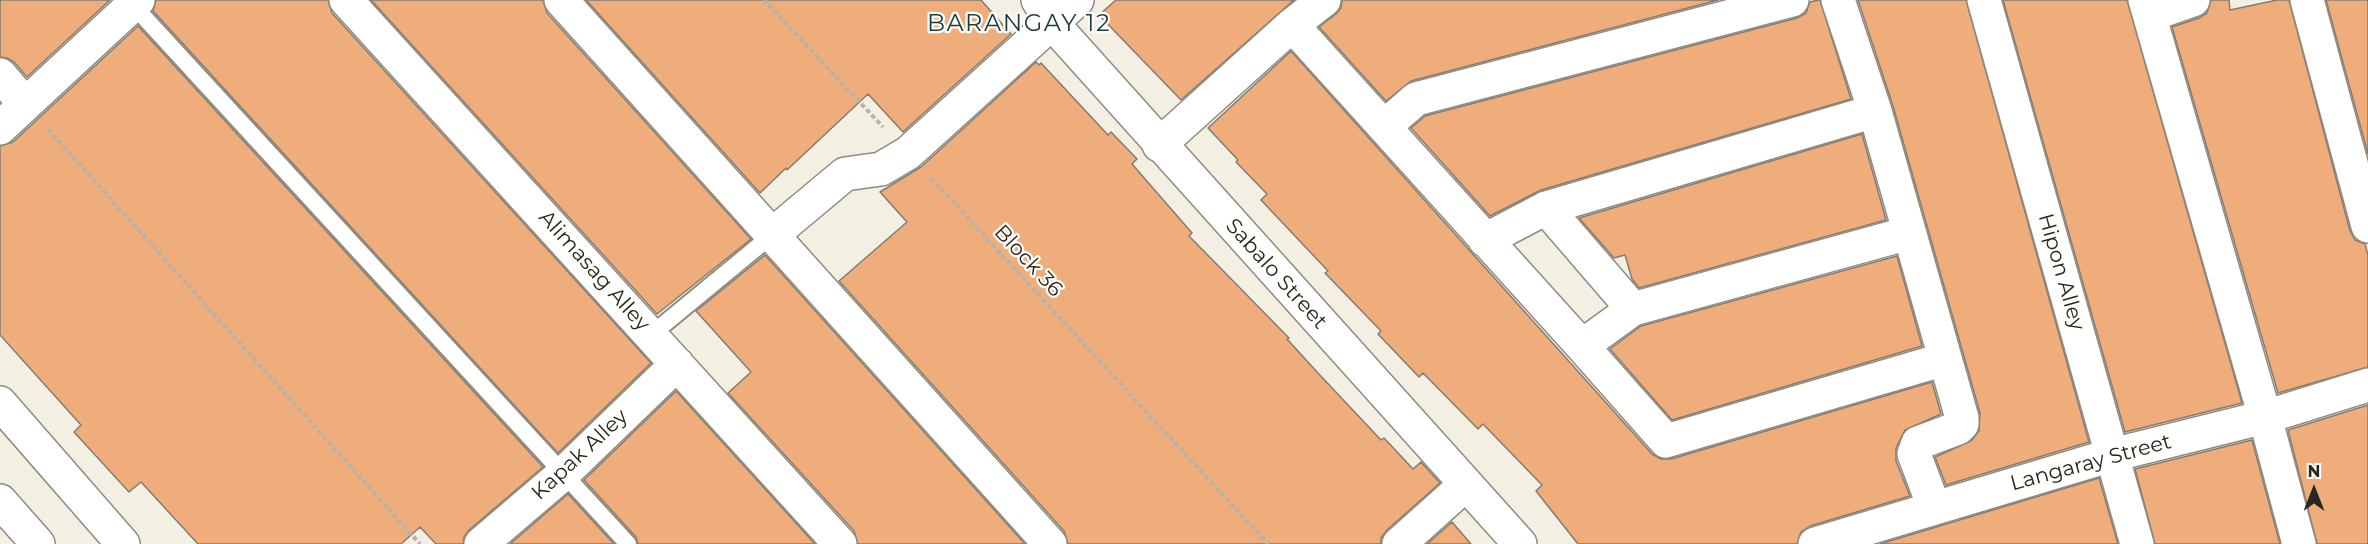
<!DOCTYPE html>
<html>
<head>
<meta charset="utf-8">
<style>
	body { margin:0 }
	#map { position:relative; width:2368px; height:544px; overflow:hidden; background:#f4efe3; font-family:Montserrat,sans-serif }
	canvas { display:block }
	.north { position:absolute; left:2284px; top:460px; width:60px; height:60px; -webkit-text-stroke:4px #fefdf8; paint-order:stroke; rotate:0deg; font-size:16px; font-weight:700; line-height:24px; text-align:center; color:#282622 }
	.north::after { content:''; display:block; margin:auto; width:21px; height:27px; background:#282622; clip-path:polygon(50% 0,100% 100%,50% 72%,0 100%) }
</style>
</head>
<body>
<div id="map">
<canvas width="2368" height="544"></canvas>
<div class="north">N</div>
</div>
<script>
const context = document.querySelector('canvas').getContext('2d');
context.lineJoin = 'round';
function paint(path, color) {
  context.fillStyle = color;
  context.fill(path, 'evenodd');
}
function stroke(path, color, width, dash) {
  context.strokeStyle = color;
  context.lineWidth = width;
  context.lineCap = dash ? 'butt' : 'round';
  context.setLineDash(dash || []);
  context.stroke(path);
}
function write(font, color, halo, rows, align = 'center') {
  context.font = font + ' Montserrat,sans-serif';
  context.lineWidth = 4.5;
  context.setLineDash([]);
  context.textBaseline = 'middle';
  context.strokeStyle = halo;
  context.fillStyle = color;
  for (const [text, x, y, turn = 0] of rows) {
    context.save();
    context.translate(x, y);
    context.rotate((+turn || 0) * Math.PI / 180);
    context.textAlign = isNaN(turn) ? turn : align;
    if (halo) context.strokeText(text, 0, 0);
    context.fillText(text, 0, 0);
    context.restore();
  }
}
const building = new Path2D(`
	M 0,0 L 110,0 L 27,77 L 14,62 L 7,58 L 0,57 Z
	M 156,0 L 328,0 L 332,13 L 651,363 L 558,453 L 153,11 Z
	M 371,0 L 543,0 L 547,13 L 751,239 L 657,314 Z
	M 586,0 L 981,0 L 1011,34 L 903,132 L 868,94 L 787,170 L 786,168 L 760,193 Z
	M 1116,0 L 1294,0 L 1181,100 L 1099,15 Z
	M 1342,0 L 1718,0 L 1411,81 L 1386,101 L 1319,27 L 1336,14 L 1341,8 Z
	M 1818,0 L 1820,0 L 1851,99 L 1541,190 L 1490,216 L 1411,128 L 1425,116 L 1797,18 L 1806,13 L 1810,2 Z
	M 1858,0 L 1966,0 L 2089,442 L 1946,485 L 1935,457 L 1971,441 L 1979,431 L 1980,413 L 1893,106 Z
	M 2003,0 L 2127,0 L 2242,403 L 2125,432 Z
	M 2211,0 L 2229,0 L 2230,10 L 2277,0 L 2289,0 L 2350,231 L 2355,240 L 2365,244 L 2368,255 L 2368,367 L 2278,393 L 2172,27 L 2199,18 L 2207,13 Z
	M 2326,0 L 2368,0 L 2368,154 Z
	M 138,26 L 543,467 L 469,530 L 464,537 L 463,544 L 436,544 L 420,527 L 401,544 L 198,544 L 141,482 L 129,492 L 74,432 L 81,425 L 0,335 L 0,146 L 13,142 Z
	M 1291,51 L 1652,454 L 1661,459 L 1671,459 L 1932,382 L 1941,414 L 1905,430 L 1896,448 L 1896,461 L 1910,496 L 1810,526 L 1801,532 L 1797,544 L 1578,544 L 1536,491 L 1542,485 L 1483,424 L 1478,429 L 1423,373 L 1419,377 L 1378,334 L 1381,331 L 1325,273 L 1328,271 L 1261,200 L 1267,194 L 1236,162 L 1238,160 L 1208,128 Z
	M 1036,62 L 1039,65 L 1041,63 L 1108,135 L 1111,132 L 1137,159 L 1132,164 L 1192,233 L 1189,236 L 1289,338 L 1287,339 L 1317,372 L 1381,440 L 1384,438 L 1413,469 L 1421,462 L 1440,483 L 1387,530 L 1381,538 L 1381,544 L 1068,544 L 1064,531 L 839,281 L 907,222 L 880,192 L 921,167 Z
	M 1862,134 L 1886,220 L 1639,288 L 1632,279 L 1625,255 L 1614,258 L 1579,218 Z
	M 765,255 L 1025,544 L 858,544 L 854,531 L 728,393 L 751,372 L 696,311 Z
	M 1897,256 L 1922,346 L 1672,420 L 1610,349 L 1641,326 Z
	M 676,391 L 815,544 L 638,544 L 636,537 L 584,480 Z
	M 2368,405 L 2368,544 L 2317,544 L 2288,430 Z
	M 2252,440 L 2280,544 L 2155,544 L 2135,469 Z
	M 2099,478 L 2118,544 L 1880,544 Z
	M 568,494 L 614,544 L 510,544 Z
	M 1452,522 L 1471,544 L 1427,544 Z`);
const path = new Path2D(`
	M 764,0 L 883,127
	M 48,129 L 420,544
	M 931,178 L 1268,544`);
const lane = new Path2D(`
	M 133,5 L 628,544
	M 652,334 L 772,235`);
const street = new Path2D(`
	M 346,0 L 840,544
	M 561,0 L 1050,544
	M 1838,0 L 1875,111 L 1962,418 L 1962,424 L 1958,428 L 1918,443 L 1914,454 L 1934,507
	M 1984,0 L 2137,544
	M 2145,0 L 2265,417 L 2299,544
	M 2307,0 L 2368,226
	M 2150,15 L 2193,0
	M 1292,25 L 1582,346 L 1666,441 L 1945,359
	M 0,75 L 25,104
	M 1384,127 L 1416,99 L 1792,0
	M 0,128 L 138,0
	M 1159,145 L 1292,25 L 1324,0
	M 1546,208 L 1633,309
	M 772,235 L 845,174 L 881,169 L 908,153 L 1077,0
	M 1485,240 L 1546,208 L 1875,111
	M 1582,346 L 1633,309 L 1909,233
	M 481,544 L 563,474 L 677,364
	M 1399,544 L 1465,485
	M 1815,544 L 2112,455 L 2265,417 L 2368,385`);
const secondary = new Path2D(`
	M 1038,0 L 1052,23 L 1520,544
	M 0,403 L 123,544
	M 0,501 L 38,544`);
const streetNames = [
	["Block 36",1028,261,47],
	["Alimasag Alley",594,271,48],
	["Hipon Alley",2061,272,74],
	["Sabalo Street",1276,274,48],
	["Kapak Alley",580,455,-43],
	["Langaray Street",2091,463,-15]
];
const quarterNames = [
	["BARANGAY 12",1019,24]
];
paint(building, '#eead7a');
stroke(building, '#857b73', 1.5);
stroke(lane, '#8f8b7f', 20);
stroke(street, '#8f8b7f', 36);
stroke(secondary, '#8f8b7f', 36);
stroke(path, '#b6b2a9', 4, [4.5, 3]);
stroke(lane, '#fff', 16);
stroke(street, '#fff', 33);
stroke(secondary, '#fff', 33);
write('21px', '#282622', '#fefdf8', streetNames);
context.letterSpacing = '1.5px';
write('24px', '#1b3c41', '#fefdf8', quarterNames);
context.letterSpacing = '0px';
</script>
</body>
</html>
